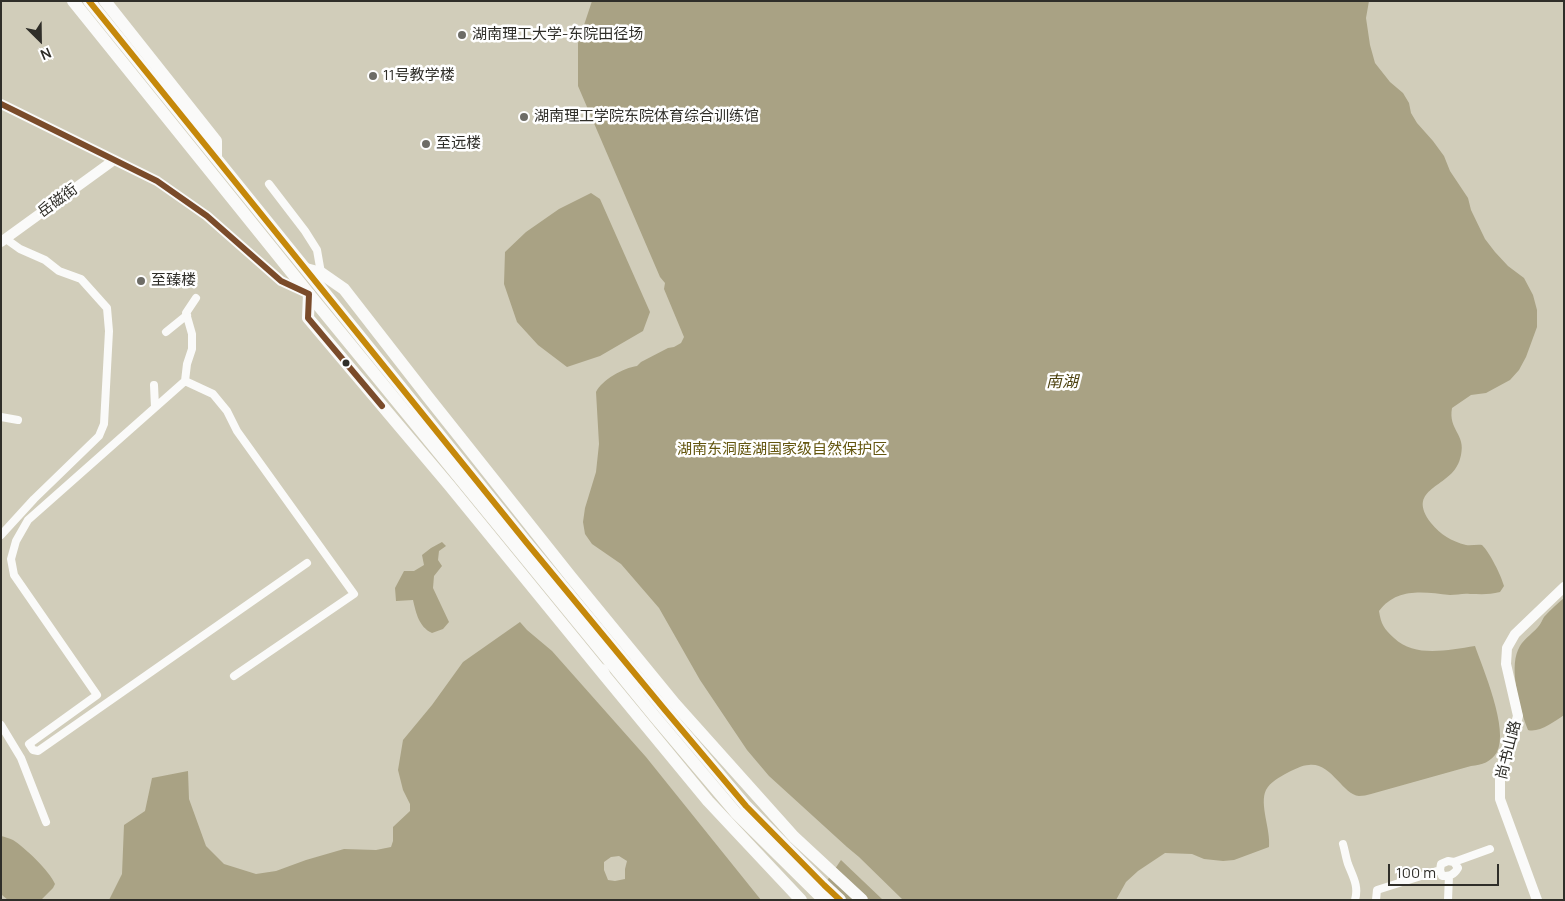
<!DOCTYPE html>
<html>
<head>
<meta charset="utf-8">
<style>
	body { margin:0 }
	#map { position:relative; width:1565px; height:901px; overflow:hidden; background:#e0ded6; font-family:Manrope,sans-serif }
	canvas { display:block }
	.frame { position:absolute; inset:0; border:2px solid #2f2e29; pointer-events:none }
	.north { position:absolute; left:15px; top:15px; width:50px; height:50px; -webkit-text-stroke:4px #fff; paint-order:stroke; rotate:157deg; font-size:14px; font-weight:700; line-height:20px; text-align:center; color:#2f2e29 }
	.north::after { content:''; display:block; margin:auto; width:18px; height:22px; background:#2f2e29; clip-path:polygon(50% 0,100% 100%,50% 72%,0 100%) }
	.scale { position:absolute; left:1388px; top:864px; width:111px; height:22px; box-sizing:border-box; border:2px solid #2f2e29; border-top:0; padding-left:6px; font-size:15px; line-height:18px; white-space:nowrap; color:#2f2e29; -webkit-text-stroke:4px #fff; paint-order:stroke }
</style>
</head>
<body>
<div id="map">
<canvas width="1565" height="901"></canvas>
<div class="frame"></div>
<div class="north">N</div>
<div class="scale">100 m</div>
</div>
<script>
const context = document.querySelector('canvas').getContext('2d');
context.lineJoin = 'round';
function paint(path, color) {
  context.fillStyle = color;
  context.fill(path, 'evenodd');
}
function stroke(path, color, width, dash) {
  context.strokeStyle = color;
  context.lineWidth = width;
  context.lineCap = dash ? 'butt' : 'round';
  context.setLineDash(dash || []);
  context.stroke(path);
}
function write(font, color, halo, rows, align = 'center') {
  context.font = font + ' Manrope,"Noto Sans SC",sans-serif';
  context.lineWidth = 5;
  context.setLineDash([]);
  context.textBaseline = 'middle';
  context.strokeStyle = halo;
  context.fillStyle = color;
  for (const [text, x, y, turn = 0] of rows) {
    context.save();
    context.translate(x, y);
    context.rotate((+turn || 0) * Math.PI / 180);
    context.textAlign = isNaN(turn) ? turn : align;
    if (halo) context.strokeText(text, 0, 0);
    context.fillText(text, 0, 0);
    context.restore();
  }
}
const green = new Path2D(`
	M 1,1 L 1564,1 L 1564,900 L 1,900 Z`);
const water = new Path2D(`
	M 592,1 L 1369,1 L 1366,18 L 1370,45 L 1375,63 L 1390,82 L 1403,93 L 1409,103 L 1411,113 L 1417,123 L 1433,141 L 1444,156 L 1450,171 L 1468,198 L 1471,210 L 1485,239 L 1495,252 L 1508,266 L 1524,278 L 1533,295 L 1537,310 L 1537,327 L 1526,357 L 1519,370 L 1510,380 L 1486,393 L 1471,395 L 1452,408 C 1448,430 1466,434 1461,455 C 1460,459 1459,463 1457,466 C 1445,488 1406,490 1431,523 C 1441,535 1451,541 1466,545 C 1471,546 1477,544 1482,545 C 1490,553 1501,575 1504,586 L 1500,592 C 1489,595 1480,594 1470,594 C 1463,593 1457,595 1450,595 C 1424,592 1397,587 1379,611 C 1381,624 1384,629 1394,638 C 1415,658 1448,650 1475,646 C 1483,669 1509,729 1497,752 C 1491,762 1482,765 1471,766 L 1371,794 C 1367,795 1363,796 1359,796 C 1343,795 1331,762 1309,765 C 1302,765 1293,770 1287,773 C 1280,777 1270,782 1266,790 C 1259,804 1271,830 1269,847 L 1234,860 L 1223,861 L 1204,859 L 1192,854 L 1165,853 L 1138,871 L 1126,882 L 1116,900 L 903,900 L 859,857 L 847,847 L 769,776 L 747,750 L 700,680 L 659,608 L 621,564 L 592,544 L 585,534 L 583,522 L 585,508 L 596,472 L 599,444 L 596,392 C 602,380 623,368 637,366 L 641,362 L 668,348 L 674,347 L 681,343 L 684,337 L 664,289 L 665,283 L 660,277 L 578,86 L 578,43 Z
	M 591,193 L 600,199 L 650,312 L 643,331 L 600,356 L 567,367 L 538,345 L 517,322 L 504,284 L 505,252 L 526,232 L 559,209 Z
	M 442,542 L 446,546 L 439,551 L 438,560 L 442,566 L 434,576 L 433,588 L 449,622 L 443,629 L 432,633 C 419,627 416,613 413,600 L 396,601 L 395,588 L 404,571 L 414,571 L 424,565 L 422,555 L 431,548 Z
	M 1564,598 L 1564,715 C 1554,722 1539,733 1528,730 C 1520,710 1509,670 1518,650 C 1522,640 1531,635 1538,627 C 1541,624 1542,620 1544,617 C 1550,610 1557,604 1564,598 Z
	M 520,622 L 527,630 L 552,651 L 646,757 L 761,900 L 109,900 L 122,874 L 124,825 L 145,811 L 152,778 L 188,771 L 189,799 L 206,846 L 224,864 L 256,874 L 276,871 L 306,860 L 344,849 L 376,850 L 391,847 L 393,841 L 393,827 L 410,811 L 410,804 L 403,790 L 398,770 L 403,740 L 432,705 L 463,662 ZM 619,856 L 627,861 L 625,869 L 625,879 L 615,881 L 608,880 L 604,870 L 604,862 L 611,857 Z
	M 1,836 C 5,837 9,838 13,840 C 24,847 50,871 55,884 L 53,888 L 41,900 L 8,900 L 2,895 C 2,876 1,856 1,836 Z
	M 841,860 L 883,900 L 814,900 Z`);
const minor = new Path2D(`
	M 269,184 L 305,231 L 317,250 L 321,273
	M 196,298 L 186,313 L 192,334 L 192,349 L 187,364 L 185,381 L 28,520 L 16,541 L 11,559 L 14,575 L 97,695 L 29,744 L 33,750 L 38,751 L 307,563
	M 166,332 L 187,315
	M 185,381 L 213,394 L 227,411 L 237,431 L 354,594 L 234,676
	M 154,385 L 155,407
	M 1,417 L 18,420
	M 1,535 L 34,499 L 99,436 L 104,424 L 109,331 L 107,308 L 81,279 L 59,271 L 45,260 L 20,249 L 6,239
	M 1,725 L 21,758 L 46,822
	M 1343,844 C 1345,851 1346,858 1348,864 C 1353,877 1359,886 1355,900
	M 1454,862 L 1448,861 L 1441,864 L 1440,870 L 1442,876 C 1450,876 1454,875 1458,868 L 1454,862 L 1490,849
	M 1376,900 L 1377,890 L 1440,870
	M 1448,900 L 1449,876`);
const tertiary = new Path2D(`
	M 1,104 L 157,181 L 207,216 L 281,281 L 307,293
	M 1,242 L 114,160
	M 1537,900 L 1500,799 L 1500,779 L 1518,716 L 1506,664 L 1507,648 L 1515,634 L 1564,587`);
const primary = new Path2D(`
	M 105,1 L 216,141 L 216,158
	M 306,269 L 321,273 L 344,289 L 428,397 L 571,577 L 675,704 L 794,837 L 862,900
	M 309,294 L 308,318 L 449,485 L 605,676
	M 602,670 L 605,676 L 708,801 L 801,900`);
const trunk = new Path2D(`
	M 73,1 L 309,294 L 655,717 L 736,813 L 824,900
	M 89,1 L 526,542 L 665,710 L 746,806 L 824,885 L 840,900`);
const bus1 = new Path2D(`
	M 89,1 L 526,542 L 665,710 L 746,806 L 824,885 L 840,900`);
const bus2 = new Path2D(`
	M 1,104 L 157,181 L 207,216 L 281,281 L 309,294 L 308,318 L 382,406`);
const markers = [
	[462,35,5,"#6d6c66"],
	[373,76,5,"#6d6c66"],
	[524,117,5,"#6d6c66"],
	[426,144,5,"#6d6c66"],
	[141,281,5,"#6d6c66"],
	[346,363,4.5,"#2f2e29"]
];
const poiNames = [
	["湖南理工大学-东院田径场",472,35],
	["11号教学楼",383,76],
	["湖南理工学院东院体育综合训练馆",534,117],
	["至远楼",436,144],
	["至臻楼",151,281]
];
const streetNames = [
	["岳磁街",58,201,-36],
	["尚书山路",1509,750,-76]
];
const parkNames = [
	["湖南东洞庭湖国家级自然保护区",782,450]
];
const waterNames = [
	["南湖",1062,383]
];
paint(green, '#d1cdba');
paint(water, '#a9a284');
stroke(minor, '#fafaf9', 8);
stroke(tertiary, '#fafaf9', 10);
stroke(primary, '#fafaf9', 12);
stroke(trunk, '#fafaf9', 12);
stroke(bus1, '#c5880a', 6);
stroke(bus2, '#7a4b2a', 6);
for (const [x, y, r, color] of markers) {
  const dot = new Path2D();
  dot.arc(x, y, r, 0, 2 * Math.PI);
  context.fillStyle = color;
  context.fill(dot);
  stroke(dot, '#fff', 2);
}
write('15px', '#2f2e29', '#fff', poiNames, 'left');
write('15px', '#2f2e29', '#fff', streetNames);
write('15px', '#64560f', '#fff', parkNames);
write('italic 16px', '#4e4310', '#fff', waterNames);
</script>
</body>
</html>
